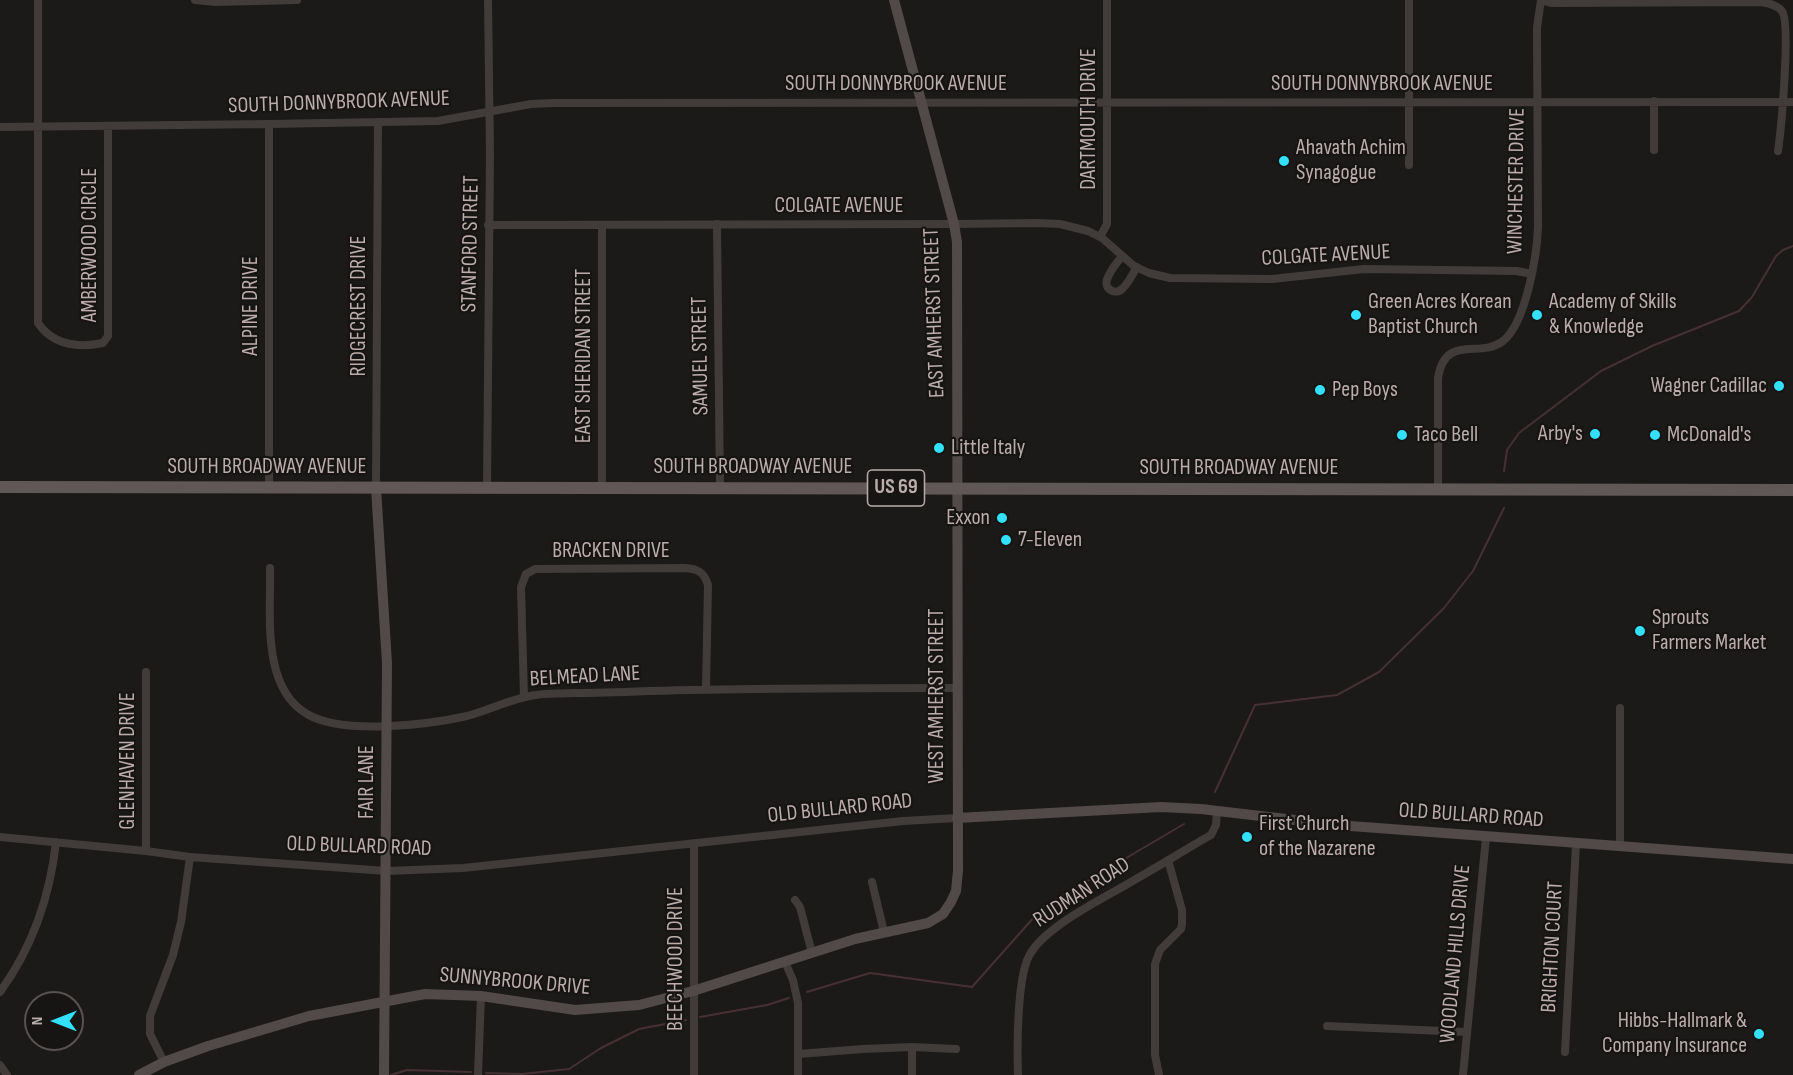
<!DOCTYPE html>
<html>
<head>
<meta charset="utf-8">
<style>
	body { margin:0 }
	#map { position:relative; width:1793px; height:1075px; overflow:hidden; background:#1b1a19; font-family:"Sofia Sans Condensed",sans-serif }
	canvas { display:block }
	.north { position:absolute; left:24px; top:991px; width:60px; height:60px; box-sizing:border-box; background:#161514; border:2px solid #585250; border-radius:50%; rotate:270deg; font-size:16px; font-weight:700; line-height:24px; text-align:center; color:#bbadab }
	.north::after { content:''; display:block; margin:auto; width:21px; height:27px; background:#33e0f9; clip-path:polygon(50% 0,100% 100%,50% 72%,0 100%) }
</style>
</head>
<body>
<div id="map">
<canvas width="1793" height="1075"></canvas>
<div class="north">N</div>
</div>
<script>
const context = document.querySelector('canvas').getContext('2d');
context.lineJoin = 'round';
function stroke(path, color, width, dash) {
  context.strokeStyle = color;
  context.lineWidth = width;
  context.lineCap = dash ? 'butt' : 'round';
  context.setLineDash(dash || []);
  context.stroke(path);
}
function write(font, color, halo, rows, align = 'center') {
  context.font = font + ' "Sofia Sans Condensed",sans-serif';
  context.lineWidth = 4.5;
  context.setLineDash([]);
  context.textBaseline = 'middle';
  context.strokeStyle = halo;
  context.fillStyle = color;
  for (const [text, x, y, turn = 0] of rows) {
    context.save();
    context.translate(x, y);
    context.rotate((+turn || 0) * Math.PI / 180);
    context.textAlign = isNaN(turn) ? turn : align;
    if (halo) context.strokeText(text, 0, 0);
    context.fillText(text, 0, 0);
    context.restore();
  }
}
const stream = new Path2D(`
	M 1504,471 L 1507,450 L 1519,433 L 1601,371 L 1652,346 L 1739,311 L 1752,297 L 1776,256 L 1783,250 L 1793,246
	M 1215,792 L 1255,705 L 1337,695 L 1379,672 L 1444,608 L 1473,571 L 1504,508
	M 807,992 L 870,973 L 972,987 L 1043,907 L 1184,824
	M 700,1017 L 767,1005 L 789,998
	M 486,1073 L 522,1074 L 569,1069 L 601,1048 L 639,1029 L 686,1020
	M 391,1075 L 407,1070 L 471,1072`);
const street = new Path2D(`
	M 38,0 L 38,323 C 53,345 78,348 103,343 L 108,336 L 108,126
	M 195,0 L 216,2 L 297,0
	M 1541,0 L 1551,3 L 1761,2 C 1768,3 1777,5 1782,11 C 1791,24 1781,130 1778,151
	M 0,127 L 269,124 L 438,121 L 531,104 L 553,103 L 1793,102
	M 1654,150 L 1654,101
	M 1409,165 L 1409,0
	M 717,224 L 720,488
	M 488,225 L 954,224 L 1037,223 L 1060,224 L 1088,231 L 1102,238 L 1134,266 L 1149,273 L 1170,278 L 1272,279 L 1364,269 L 1517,271 L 1532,274
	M 1100,237 L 1107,224 L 1107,0
	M 1122,256 C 1117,263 1111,269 1108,277 C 1102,288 1115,297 1123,288 C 1129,282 1133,273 1137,267
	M 269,488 L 269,124
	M 376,488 L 378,123
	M 602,488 L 602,225
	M 487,489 L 490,153 L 488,0
	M 1438,489 L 1438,378 C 1445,333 1480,359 1503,341 C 1526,323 1537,255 1538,227 L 1537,28 L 1541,0
	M 270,568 C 271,614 261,687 307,714 C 342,735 427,725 467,716 C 490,710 512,698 536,695 C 548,693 560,694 572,693 C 598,693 624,692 649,691 C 752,688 854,688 957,688
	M 146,672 L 146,851
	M 524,697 L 521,587 L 526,574 L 535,569 L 685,568 C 698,569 704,572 708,585 L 706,689
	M 1620,708 L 1620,847
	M 0,837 L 146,851 L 190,857 L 387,871 L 463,868 L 903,821 L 957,818
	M 694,843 L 694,1075
	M 872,882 L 884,932
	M 795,900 L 800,907 L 812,953
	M 785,962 L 793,980 L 798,1003 L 798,1075
	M 0,992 C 32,948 50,896 56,842
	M 1327,1026 L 1466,1032
	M 1565,1052 L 1576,844
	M 799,1054 L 863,1049 L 912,1047 L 956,1049
	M 164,1062 L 150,1034 L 150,1016 L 173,955 L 181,922 L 190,857
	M 0,1065 L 7,1075
	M 478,1075 L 481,996
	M 912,1075 L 912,1047
	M 1018,1075 C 1017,1048 1017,979 1029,956 C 1044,926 1107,897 1136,879 C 1161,865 1186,849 1211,835 L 1216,825 L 1217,811
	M 1159,1075 L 1155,1055 L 1155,964 L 1160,950 L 1181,929 L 1182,924 L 1182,910 L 1168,860
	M 1463,1075 L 1486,837`);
const secondary = new Path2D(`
	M 376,488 L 387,663 L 384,1075
	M 957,818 L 1161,807 L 1201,809 L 1337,825 L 1793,859
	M 139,1075 L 164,1062 L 208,1046 L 309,1016 L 425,994 L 481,996 L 575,1010 L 639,1005 L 693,991 L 855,939 L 928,923 L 943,914 L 951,902 L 956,891 L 958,871 L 957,242 L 954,224 L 894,0`);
const primary = new Path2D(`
	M 0,487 L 1793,490`);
const markers = [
	[1284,161,6,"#33e0f9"],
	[1356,315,6,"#33e0f9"],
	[1537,315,6,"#33e0f9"],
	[1779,386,6,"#33e0f9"],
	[1320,390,6,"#33e0f9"],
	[1595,434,6,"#33e0f9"],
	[1402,435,6,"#33e0f9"],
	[1655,435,6,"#33e0f9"],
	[939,448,6,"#33e0f9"],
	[1002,518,6,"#33e0f9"],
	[1006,540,6,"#33e0f9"],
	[1640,631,6,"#33e0f9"],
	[1247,837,6,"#33e0f9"],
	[1759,1034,6,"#33e0f9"]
];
const shields = [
	[896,488,57]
];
const shieldNames = [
	["US 69",896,488]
];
const streetNames = [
	["SOUTH DONNYBROOK AVENUE",896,84],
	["SOUTH DONNYBROOK AVENUE",1382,84],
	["SOUTH DONNYBROOK AVENUE",339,103,-2],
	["DARTMOUTH DRIVE",1089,119,-90],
	["WINCHESTER DRIVE",1517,181,-89],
	["COLGATE AVENUE",839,206],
	["STANFORD STREET",471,244,-89],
	["AMBERWOOD CIRCLE",90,245,-90],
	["COLGATE AVENUE",1326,256,-3],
	["ALPINE DRIVE",251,306,-90],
	["RIDGECREST DRIVE",359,306,-90],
	["EAST AMHERST STREET",935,313,-92],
	["EAST SHERIDAN STREET",584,356,-90],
	["SAMUEL STREET",701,356,-91],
	["SOUTH BROADWAY AVENUE",267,467],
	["SOUTH BROADWAY AVENUE",753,467],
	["SOUTH BROADWAY AVENUE",1239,468],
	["BRACKEN DRIVE",611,551],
	["BELMEAD LANE",585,677,-3],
	["WEST AMHERST STREET",937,696,-90],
	["GLENHAVEN DRIVE",128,761,-90],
	["FAIR LANE",367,782,-90],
	["OLD BULLARD ROAD",840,809,-6],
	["OLD BULLARD ROAD",1471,816,4],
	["OLD BULLARD ROAD",359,847,2],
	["RUDMAN ROAD",1082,893,-33],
	["BRIGHTON COURT",1553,947,-87],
	["WOODLAND HILLS DRIVE",1456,954,-85],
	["BEECHWOOD DRIVE",676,959,-90],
	["SUNNYBROOK DRIVE",515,982,5]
];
const poiNames = [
	["Ahavath Achim",1296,148],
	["Synagogue",1296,173],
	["Green Acres Korean",1368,302],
	["Baptist Church",1368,327],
	["Academy of Skills",1549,302],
	["& Knowledge",1549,327],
	["Wagner Cadillac",1767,386,"right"],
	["Pep Boys",1332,390],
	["Arby's",1583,434,"right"],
	["Taco Bell",1414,435],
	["McDonald's",1667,435],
	["Little Italy",951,448],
	["Exxon",990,518,"right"],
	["7-Eleven",1018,540],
	["Sprouts",1652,618],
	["Farmers Market",1652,643],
	["First Church",1259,824],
	["of the Nazarene",1259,849],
	["Hibbs-Hallmark &",1747,1021,"right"],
	["Company Insurance",1747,1046,"right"]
];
stroke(stream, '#453133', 2);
stroke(street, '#413c3a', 8);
stroke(secondary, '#514a48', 10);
stroke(primary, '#605856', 12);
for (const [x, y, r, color] of markers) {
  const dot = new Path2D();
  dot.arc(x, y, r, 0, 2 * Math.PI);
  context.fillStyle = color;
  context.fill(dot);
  stroke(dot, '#161514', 2);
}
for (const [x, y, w] of shields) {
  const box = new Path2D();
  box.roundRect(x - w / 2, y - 18, w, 36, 4.5);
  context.fillStyle = '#161514';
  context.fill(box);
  stroke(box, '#bbadab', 1.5);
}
write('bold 21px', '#bbadab', null, shieldNames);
write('22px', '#bbadab', '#161514', streetNames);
write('22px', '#bbadab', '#161514', poiNames, 'left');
</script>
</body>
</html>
